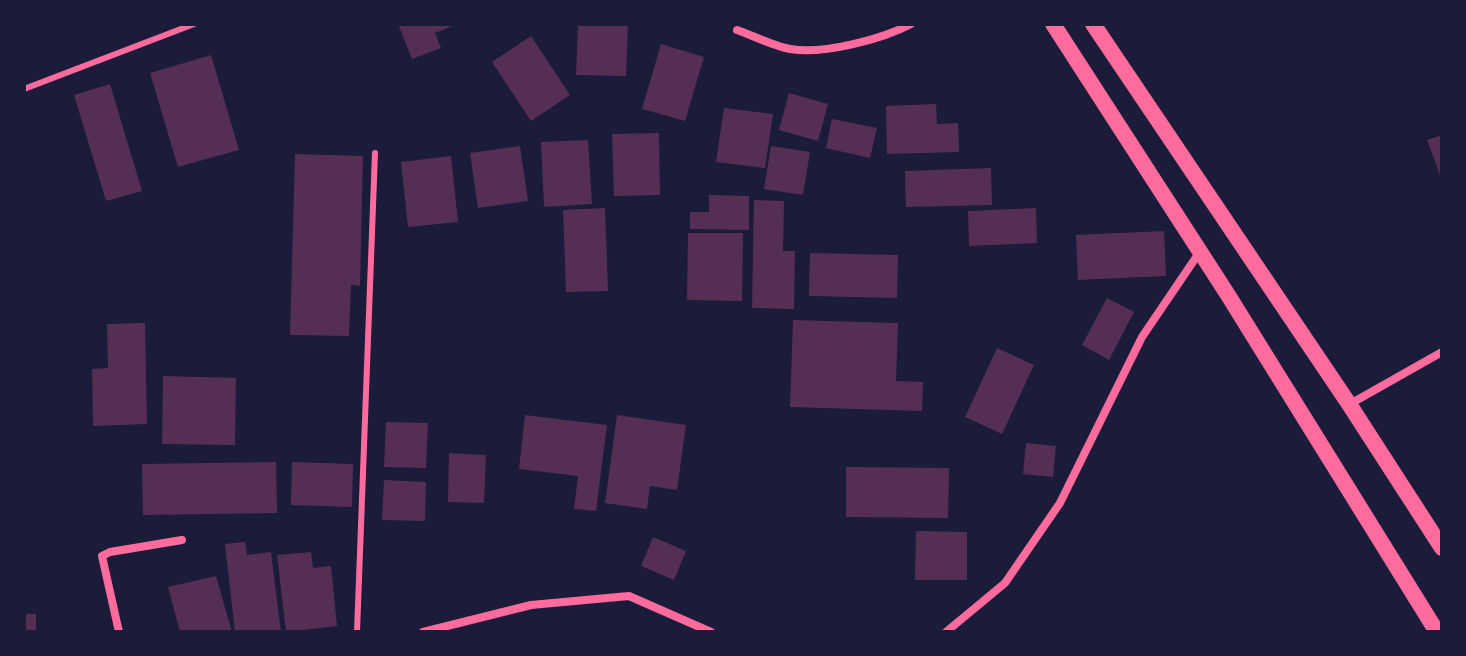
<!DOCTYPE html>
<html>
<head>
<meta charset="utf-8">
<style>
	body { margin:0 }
	#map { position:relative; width:1466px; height:656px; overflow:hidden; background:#1b1b3a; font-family:Georgia,serif }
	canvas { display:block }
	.frame { position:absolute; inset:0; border:26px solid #1b1b3a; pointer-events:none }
</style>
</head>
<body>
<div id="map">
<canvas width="1466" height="656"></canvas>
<div class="frame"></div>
</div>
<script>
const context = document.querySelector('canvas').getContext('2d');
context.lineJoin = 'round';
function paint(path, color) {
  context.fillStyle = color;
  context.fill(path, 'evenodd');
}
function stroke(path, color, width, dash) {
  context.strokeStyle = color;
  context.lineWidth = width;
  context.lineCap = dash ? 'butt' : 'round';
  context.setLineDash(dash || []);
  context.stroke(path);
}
const building = new Path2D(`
	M 398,24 L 458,24 L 435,33 L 441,48 L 412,59 Z
	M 578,24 L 628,24 L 626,76 L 576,75 Z
	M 531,36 L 570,95 L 531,121 L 492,62 Z
	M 661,44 L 704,57 L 685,121 L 642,109 Z
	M 211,55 L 239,150 L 178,167 L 150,73 Z
	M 110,84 L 142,191 L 106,201 L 74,95 Z
	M 789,93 L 828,104 L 818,141 L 779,130 Z
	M 936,104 L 937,124 L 958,123 L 959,152 L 887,154 L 886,106 Z
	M 724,108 L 773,114 L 765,168 L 716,162 Z
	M 832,119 L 877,128 L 870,158 L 826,148 Z
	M 659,133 L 660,195 L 614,196 L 612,134 Z
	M 1442,135 L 1442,180 L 1427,140 Z
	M 588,140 L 592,204 L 544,207 L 541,142 Z
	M 520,146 L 528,201 L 478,208 L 470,153 Z
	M 771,146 L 810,152 L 803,195 L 764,189 Z
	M 295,154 L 363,156 L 360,286 L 351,285 L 349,336 L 290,335 Z
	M 451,156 L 458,222 L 408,227 L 401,162 Z
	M 991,168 L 992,205 L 906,207 L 905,171 Z
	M 709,195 L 749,196 L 749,230 L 690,229 L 690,212 L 709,212 Z
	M 754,200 L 784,201 L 783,251 L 795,251 L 794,309 L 752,308 Z
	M 605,208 L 608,291 L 566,292 L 563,210 Z
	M 1036,208 L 1037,243 L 969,246 L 968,211 Z
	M 1164,231 L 1166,276 L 1078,280 L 1076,235 Z
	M 688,233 L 743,233 L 742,301 L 687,300 Z
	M 810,253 L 898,255 L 897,298 L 809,296 Z
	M 1107,298 L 1134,312 L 1109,360 L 1082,345 Z
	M 793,320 L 898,323 L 896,381 L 923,382 L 922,411 L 790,407 Z
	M 145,323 L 147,424 L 93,426 L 92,369 L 108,368 L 107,324 Z
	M 997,348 L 1034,365 L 1002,434 L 965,417 Z
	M 163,376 L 236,378 L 235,445 L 162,444 Z
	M 525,415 L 607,425 L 596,511 L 574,509 L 578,476 L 519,469 Z
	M 617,415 L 686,425 L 677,490 L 650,486 L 647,509 L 605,503 Z
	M 386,422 L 428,423 L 426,468 L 384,467 Z
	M 1026,443 L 1056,446 L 1053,477 L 1023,474 Z
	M 449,453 L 486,455 L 484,503 L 448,502 Z
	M 276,462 L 277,513 L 143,515 L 142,464 Z
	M 292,462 L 353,464 L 352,507 L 291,505 Z
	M 846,467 L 949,468 L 948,518 L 846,517 Z
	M 384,480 L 426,482 L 425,521 L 382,520 Z
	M 916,531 L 967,532 L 967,580 L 915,580 Z
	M 653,537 L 686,551 L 674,580 L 641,566 Z
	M 245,542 L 247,555 L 271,552 L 281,632 L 235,632 L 225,544 Z
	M 311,552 L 313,568 L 331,566 L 337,626 L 286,632 L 277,555 Z
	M 216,576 L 232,632 L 180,632 L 168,587 Z
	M 24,614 L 36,614 L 36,632 L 24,632 Z`);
const service = new Path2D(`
	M 24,89 L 194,24
	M 357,632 L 375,153`);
const minor = new Path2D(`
	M 737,30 C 754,36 773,46 790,49 C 822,55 883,39 911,24
	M 1350,404 L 1442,352
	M 119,632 L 102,556 L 110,552 L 182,540
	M 423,632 L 531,605 L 629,596 L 711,632
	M 946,632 L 1005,583 L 1060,503 L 1142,337 L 1199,253`);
const secondary = new Path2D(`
	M 1053,24 L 1228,295 L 1437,632
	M 1093,24 L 1349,404 L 1442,548`);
paint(building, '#542f53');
stroke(service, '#ff6b9d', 6);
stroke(minor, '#ff6b9d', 8);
stroke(secondary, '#ff6b9d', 16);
</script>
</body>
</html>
